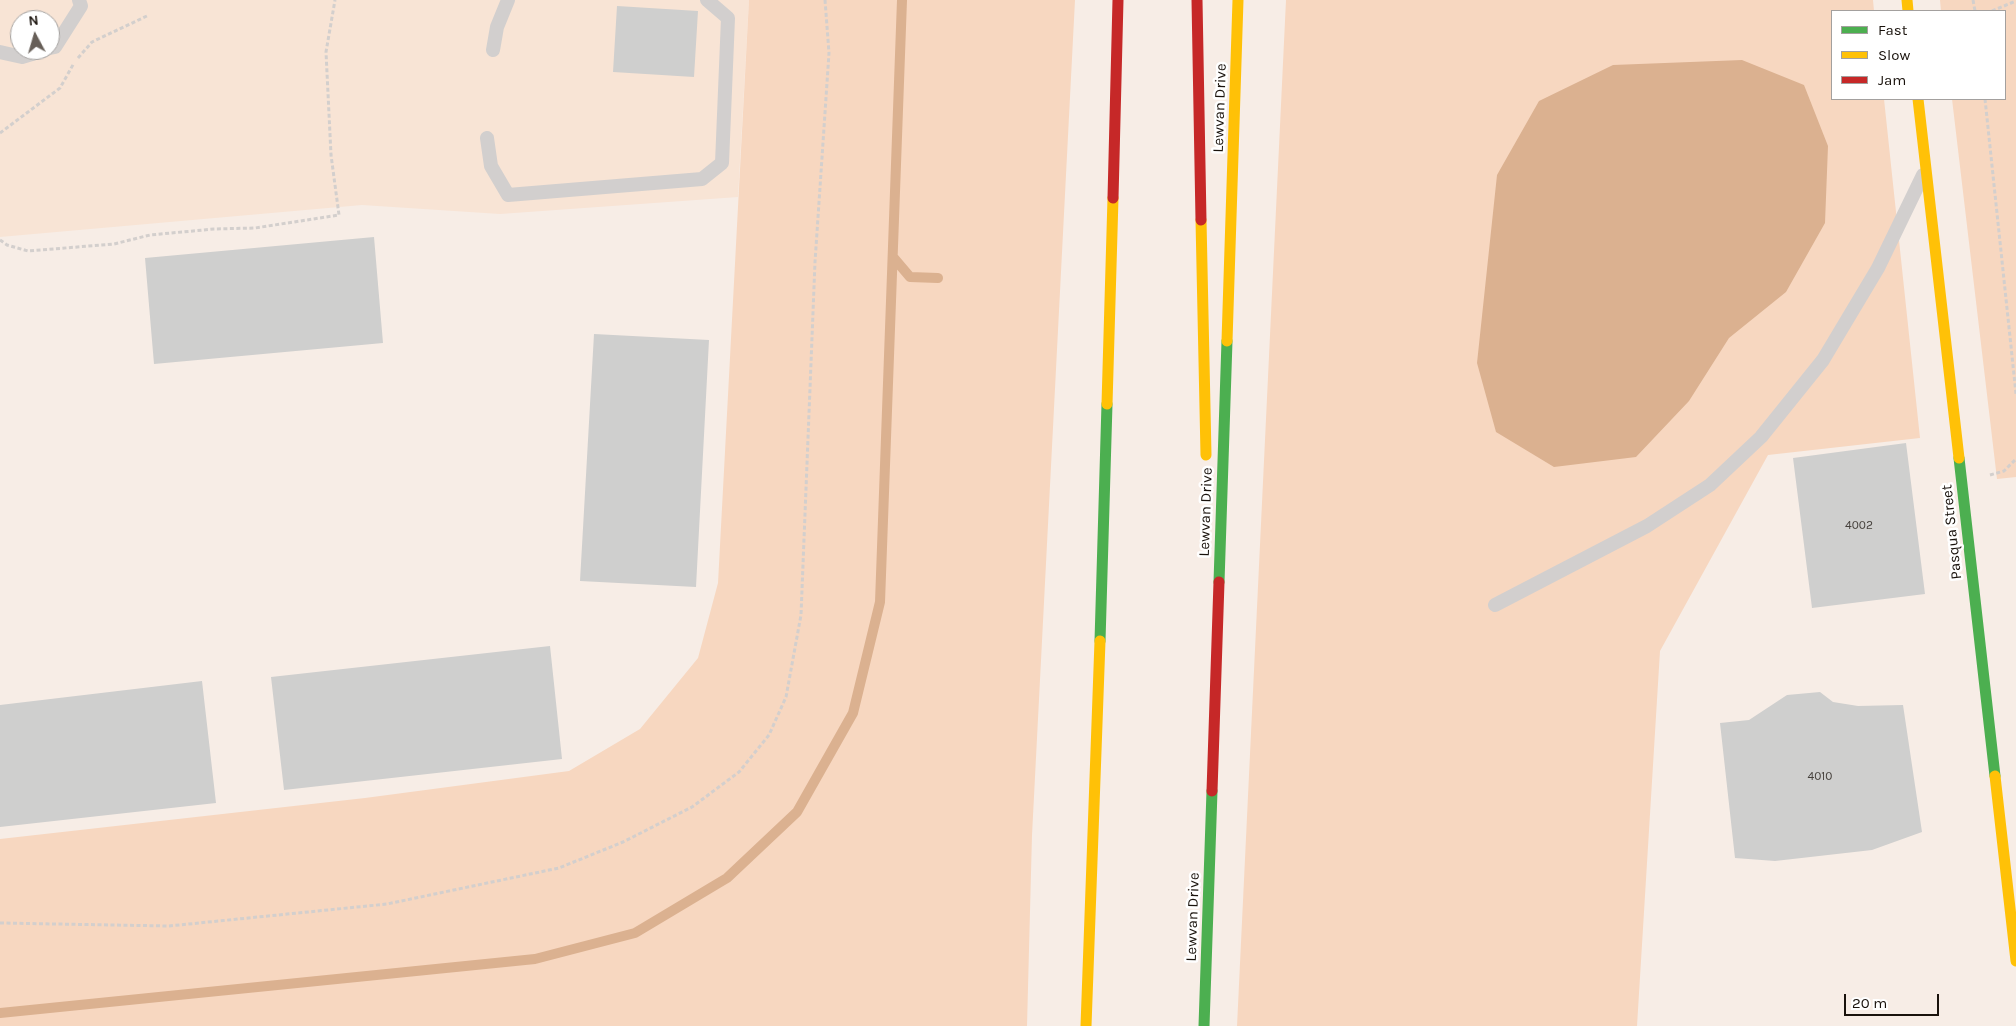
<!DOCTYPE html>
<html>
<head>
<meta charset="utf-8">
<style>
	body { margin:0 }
	#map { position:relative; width:2016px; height:1026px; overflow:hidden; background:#f7ede6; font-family:Karla,sans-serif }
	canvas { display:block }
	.legend { position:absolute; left:1831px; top:10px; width:175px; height:90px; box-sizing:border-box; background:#fff; border:1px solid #a3a09e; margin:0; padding:6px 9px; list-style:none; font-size:15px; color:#19120c }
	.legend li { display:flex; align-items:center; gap:10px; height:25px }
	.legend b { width:25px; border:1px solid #a3a09e }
	.north { position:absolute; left:10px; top:10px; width:50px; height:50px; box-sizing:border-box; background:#fff; border:1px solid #a3a09e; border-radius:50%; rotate:354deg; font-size:14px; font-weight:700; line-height:20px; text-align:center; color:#19120c }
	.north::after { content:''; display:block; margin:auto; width:18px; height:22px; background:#675f58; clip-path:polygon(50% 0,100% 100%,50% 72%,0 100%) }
	.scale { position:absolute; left:1844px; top:994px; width:95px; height:22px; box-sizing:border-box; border:2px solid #19120c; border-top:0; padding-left:6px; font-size:15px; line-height:18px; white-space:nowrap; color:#19120c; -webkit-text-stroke:4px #fff; paint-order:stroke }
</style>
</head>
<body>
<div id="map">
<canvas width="2016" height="1026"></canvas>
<ul class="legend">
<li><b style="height:6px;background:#4caf50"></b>Fast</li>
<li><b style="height:6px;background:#ffc107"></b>Slow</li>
<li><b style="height:6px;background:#c62828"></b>Jam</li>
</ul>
<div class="north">N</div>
<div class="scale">20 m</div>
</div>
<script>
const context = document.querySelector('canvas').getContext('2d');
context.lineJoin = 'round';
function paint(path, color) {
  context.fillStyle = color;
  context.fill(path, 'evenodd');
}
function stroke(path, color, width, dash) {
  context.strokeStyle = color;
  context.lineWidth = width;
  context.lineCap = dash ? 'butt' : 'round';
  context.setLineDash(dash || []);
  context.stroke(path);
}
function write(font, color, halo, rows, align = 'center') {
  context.font = font + ' Karla,sans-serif';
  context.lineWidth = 5;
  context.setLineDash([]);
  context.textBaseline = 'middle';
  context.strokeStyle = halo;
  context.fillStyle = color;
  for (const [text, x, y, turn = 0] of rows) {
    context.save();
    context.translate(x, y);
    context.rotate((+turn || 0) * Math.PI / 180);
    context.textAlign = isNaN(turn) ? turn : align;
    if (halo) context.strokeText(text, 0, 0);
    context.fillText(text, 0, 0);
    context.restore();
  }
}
const built = new Path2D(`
	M 0,0 L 749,0 L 738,197 L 500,214 L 362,205 L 0,237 ZM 20,20 L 50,20 L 50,50 L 20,50 Z`);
const green = new Path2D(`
	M 749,0 L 1075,0 L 1032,835 L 1027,1026 L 0,1026 L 0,839 L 365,798 L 569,771 L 640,729 L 698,658 L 718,583 Z
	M 1286,0 L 1873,0 L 1874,11 L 1832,11 L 1832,99 L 1884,99 L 1920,438 L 1768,455 L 1660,651 L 1637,1026 L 1237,1026 Z
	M 1940,0 L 2016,0 L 2016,477 L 1997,479 L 1952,99 L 2005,99 L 2005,11 L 1941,11 Z`);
const water = new Path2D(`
	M 1742,60 L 1804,85 L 1828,146 L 1825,223 L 1786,292 L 1729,338 L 1689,401 L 1636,457 L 1554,467 L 1496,432 L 1477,363 L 1497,175 L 1539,101 L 1613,65 Z`);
const stream = new Path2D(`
	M 893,257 L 910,277 L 938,278
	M 0,1013 L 535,959 L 635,933 L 727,878 L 797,812 L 853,713 L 880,602 L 902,0`);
const building = new Path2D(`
	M 617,6 L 698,11 L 694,77 L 613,72 Z
	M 374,237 L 383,343 L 154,364 L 145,258 Z
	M 594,334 L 709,340 L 696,587 L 580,581 Z
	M 1906,443 L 1925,594 L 1812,608 L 1793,458 Z
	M 550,646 L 562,759 L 284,790 L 271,677 Z
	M 202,681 L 216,803 L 0,827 L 0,705 Z
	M 1820,692 L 1833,702 L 1858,706 L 1903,705 L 1922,832 L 1872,850 L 1775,861 L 1735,858 L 1720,723 L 1749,720 L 1787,695 Z`);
const path = new Path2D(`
	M 1973,0 L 1975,11
	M 1992,11 L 2016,1
	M 78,58 L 92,42 L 149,15
	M 1985,99 L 2016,394
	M 0,133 L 60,88 L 74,63
	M 0,240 L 7,245 L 28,251 L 114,244 L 150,235 L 214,229 L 255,228 L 339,215 L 331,155 L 326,52 L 335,0
	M 1990,475 L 2004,471 L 2016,459
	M 0,923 L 169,926 L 387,904 L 559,868 L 623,842 L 692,807 L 739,772 L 769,735 L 786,697 L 801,615 L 815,262 L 829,53 L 825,0`);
const lane = new Path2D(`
	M 50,48 L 55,47 L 81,6 L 79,0
	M 493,50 L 497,27 L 508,0
	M 0,52 L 22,57 L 45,50
	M 487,138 L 491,166 L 508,195 L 702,179 L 722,163 L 728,18 L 707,0
	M 1495,605 L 1647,526 L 1710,485 L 1761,437 L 1823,360 L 1878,268 L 1923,175`);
const fast = new Path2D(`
	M 1959,458 L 1995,776
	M 1219,582 L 1227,341
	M 1100,641 L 1107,404
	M 1204,1026 L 1212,791`);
const slow = new Path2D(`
	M 1907,0 L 1908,11
	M 1918,99 L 1959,458
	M 1201,220 L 1206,455
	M 1227,341 L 1238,0
	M 1107,404 L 1113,198
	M 1995,776 L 2016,961
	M 1086,1026 L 1100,641`);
const jam = new Path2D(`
	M 1197,0 L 1201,220
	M 1113,198 L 1118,0
	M 1212,791 L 1219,582`);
const numberNames = [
	["4002",1859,526],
	["4010",1820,777]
];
const streetNames = [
	["Lewvan Drive",1220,108,-88],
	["Lewvan Drive",1206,512,-88],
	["Pasqua Street",1952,532,-96],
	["Lewvan Drive",1193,917,-88]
];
paint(built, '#f8e4d5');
paint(green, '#f7d7c0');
paint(water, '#dbb190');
stroke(stream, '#dbb190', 10);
paint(building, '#cfcfce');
stroke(path, '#d3cfcd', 3, [4, 2.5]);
stroke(lane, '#d2cfce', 14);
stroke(fast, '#4caf50', 11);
stroke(slow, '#ffc107', 11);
stroke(jam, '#c62828', 11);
write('12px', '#46413c', null, numberNames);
write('15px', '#19120c', '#fff', streetNames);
</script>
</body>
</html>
